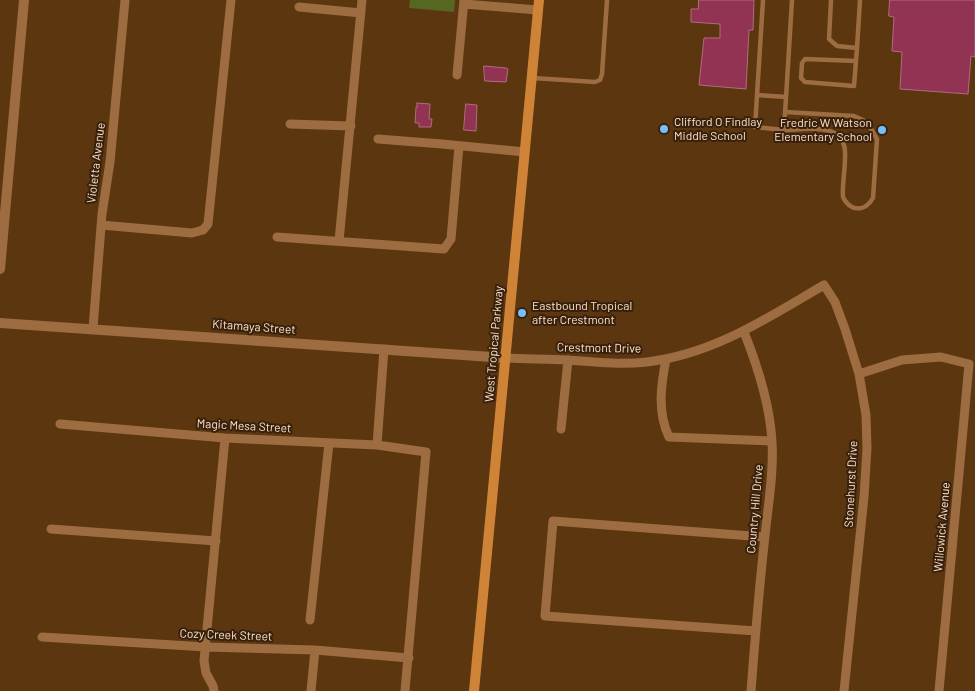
<!DOCTYPE html>
<html>
<head>
<meta charset="utf-8">
<style>
	body { margin:0 }
	canvas { display:block; background:#5b360f }
</style>
</head>
<body>
<canvas width="975" height="691"></canvas>
<script>
const context = document.querySelector('canvas').getContext('2d');
context.lineJoin = 'round';
function paint(path, color) {
  context.fillStyle = color;
  context.fill(path, 'evenodd');
}
function stroke(path, color, width, dash) {
  context.strokeStyle = color;
  context.lineWidth = width;
  context.lineCap = dash ? 'butt' : 'round';
  context.setLineDash(dash || []);
  context.stroke(path);
}
function write(font, color, halo, rows, align = 'center') {
  context.font = font + ' Barlow,sans-serif';
  context.lineWidth = 4;
  context.setLineDash([]);
  context.textBaseline = 'middle';
  context.strokeStyle = halo;
  context.fillStyle = color;
  for (const [text, x, y, turn = 0] of rows) {
    context.save();
    context.translate(x, y);
    context.rotate((+turn || 0) * Math.PI / 180);
    context.textAlign = isNaN(turn) ? turn : align;
    if (halo) context.strokeText(text, 0, 0);
    context.fillText(text, 0, 0);
    context.restore();
  }
}
const green = new Path2D(`
	M 410,0 L 455,0 L 454,12 L 409,8 Z`);
const building = new Path2D(`
	M 699,0 L 754,0 L 753,30 L 749,30 L 746,89 L 699,85 L 704,38 L 720,38 L 720,24 L 691,22 L 691,9 L 698,9 Z
	M 890,0 L 975,0 L 975,57 L 971,56 L 968,94 L 900,89 L 902,52 L 892,51 L 894,17 L 889,16 Z
	M 484,66 L 506,68 L 508,69 L 506,82 L 485,81 Z
	M 417,103 L 430,104 L 429,119 L 432,119 L 431,127 L 419,127 L 419,123 L 415,123 L 416,107 L 417,107 Z
	M 466,104 L 477,105 L 476,131 L 464,130 Z`);
const service = new Path2D(`
	M 763,0 L 755,127 L 784,130 L 792,0
	M 831,0 L 829,39 L 837,46 L 857,48 L 860,0
	M 856,61 L 805,59 L 802,63 L 801,78 L 805,82 L 854,86 L 857,48
	M 533,78 L 595,82 L 600,80 L 602,74 L 607,0
	M 757,95 L 786,97
	M 784,130 C 809,129 848,121 845,158 C 845,171 842,185 843,197 C 850,212 865,212 873,198 L 877,139 L 867,122 L 854,116 L 785,112`);
const minor = new Path2D(`
	M 464,4 L 538,10
	M 299,7 L 361,13
	M 457,75 L 464,0
	M 290,124 L 351,126
	M 378,139 L 442,144 L 525,152
	M 101,225 L 192,233 L 203,230 L 208,224 L 231,0
	M 277,237 L 444,249 L 451,239 L 459,146
	M 339,241 L 362,0
	M 93,328 L 102,214 L 110,162 L 125,0
	M 744,332 C 758,367 770,404 772,442 C 774,473 768,505 765,536 C 759,588 755,639 751,691
	M 506,358 C 526,359 546,359 567,360 C 593,362 620,365 647,362 C 714,354 767,318 824,285 L 835,302 L 845,329 L 859,374 L 866,415 L 867,448 L 864,497 L 844,691
	M 666,359 C 661,385 657,412 669,437 L 772,441
	M 859,374 L 902,360 L 941,357 L 969,364 L 939,691
	M 60,424 L 225,438 L 377,445 L 426,452 L 405,691
	M 561,429 L 568,360
	M 377,445 L 384,349
	M 51,529 L 216,541
	M 310,620 L 329,443
	M 756,631 L 545,616 L 553,521 L 765,537
	M 42,637 L 206,647 L 315,650 L 409,658
	M 214,691 L 213,686 L 206,673 L 204,661 L 225,438
	M 311,691 L 315,650`);
const tertiary = new Path2D(`
	M 0,269 L 24,0
	M 0,323 L 506,358`);
const secondary = new Path2D(`
	M 474,691 L 539,0`);
const markers = [
	[664,129,5,"#76c0f7"],
	[882,130,5,"#76c0f7"],
	[522,313,5,"#76c0f7"]
];
const poiNames = [
	["Clifford O Findlay",674,122],
	["Middle School",674,136],
	["Fredric W Watson",872,123,"right"],
	["Elementary School",872,137,"right"],
	["Eastbound Tropical",532,306],
	["after Crestmont",532,320]
];
const streetNames = [
	["Violetta Avenue",96,163,-83],
	["Kitamaya Street",254,327,4],
	["West Tropical Parkway",494,344,-85],
	["Crestmont Drive",599,348,1],
	["Magic Mesa Street",244,426,3],
	["Stonehurst Drive",851,484,-87],
	["Country Hill Drive",755,509,-85],
	["Willowick Avenue",942,527,-85],
	["Cozy Creek Street",226,635,2]
];
paint(green, '#556721');
paint(building, '#923354');
stroke(building, '#b16b7e', 1);
stroke(service, '#9d6c41', 4.5);
stroke(minor, '#9d6c41', 9);
stroke(tertiary, '#9d6c41', 10);
stroke(secondary, '#cf8337', 10);
for (const [x, y, r, color] of markers) {
  const dot = new Path2D();
  dot.arc(x, y, r, 0, 2 * Math.PI);
  context.fillStyle = color;
  context.fill(dot);
  stroke(dot, '#37210d', 2);
}
write('12px', '#fee1c8', '#37210d', poiNames, 'left');
write('12px', '#fee1c8', '#37210d', streetNames);
</script>
</body>
</html>
